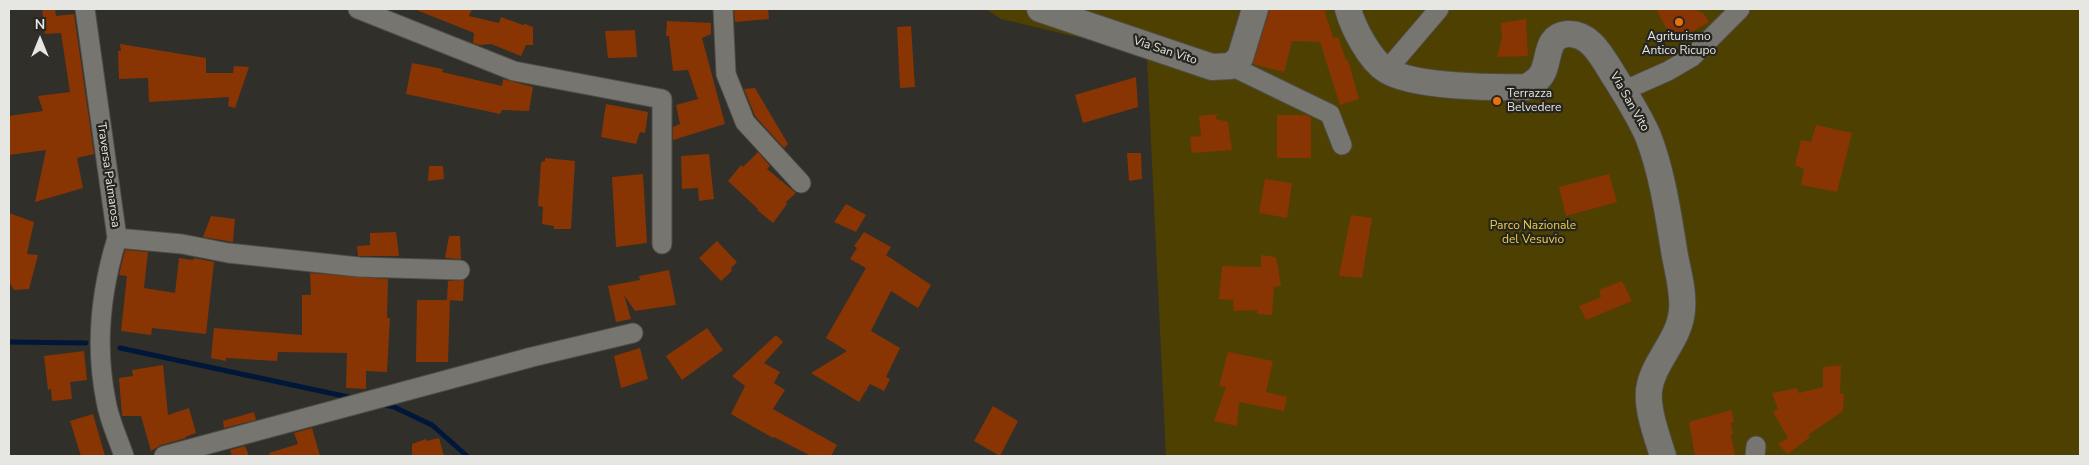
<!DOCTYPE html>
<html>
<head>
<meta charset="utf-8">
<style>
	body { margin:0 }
	#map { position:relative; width:2089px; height:465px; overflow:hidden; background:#302f2a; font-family:"Nunito Sans",sans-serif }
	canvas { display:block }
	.frame { position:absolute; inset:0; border:10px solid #e6e6e2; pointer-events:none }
	.north { position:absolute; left:15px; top:15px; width:50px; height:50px; -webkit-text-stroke:4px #262520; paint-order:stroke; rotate:0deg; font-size:14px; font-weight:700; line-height:20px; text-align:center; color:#e6e6e2 }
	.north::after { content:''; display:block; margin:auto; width:18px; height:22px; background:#e6e6e2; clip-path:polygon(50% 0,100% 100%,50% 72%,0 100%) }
</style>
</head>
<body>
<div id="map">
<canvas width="2089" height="465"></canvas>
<div class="frame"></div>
<div class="north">N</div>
</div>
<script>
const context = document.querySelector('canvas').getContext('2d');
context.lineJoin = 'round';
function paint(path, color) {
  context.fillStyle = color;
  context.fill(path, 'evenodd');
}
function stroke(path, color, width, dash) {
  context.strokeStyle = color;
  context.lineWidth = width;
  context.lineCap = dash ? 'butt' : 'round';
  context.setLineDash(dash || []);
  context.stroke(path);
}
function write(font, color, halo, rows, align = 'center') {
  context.font = font + ' "Nunito Sans",sans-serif';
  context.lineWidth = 4.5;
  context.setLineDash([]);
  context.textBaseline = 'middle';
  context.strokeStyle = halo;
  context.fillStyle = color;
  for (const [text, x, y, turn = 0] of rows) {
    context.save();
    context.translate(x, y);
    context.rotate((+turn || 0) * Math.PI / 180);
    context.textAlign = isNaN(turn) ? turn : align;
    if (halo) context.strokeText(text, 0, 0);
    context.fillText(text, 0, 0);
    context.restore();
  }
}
const green = new Path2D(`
	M 986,9 L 2080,9 L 2080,456 L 1166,456 L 1147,59 L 1107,44 L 1001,19 Z`);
const stream = new Path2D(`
	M 9,342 L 86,343
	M 120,348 L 353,398
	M 381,404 L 394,407 L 432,425 L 467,456`);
const building = new Path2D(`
	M 42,9 L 55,9 L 56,16 L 74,14 L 94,154 L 77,158 L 83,188 L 35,202 L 46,150 L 9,155 L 9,116 L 43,111 L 38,96 L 70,92 L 61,33 L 45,34 Z
	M 414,9 L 472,9 L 469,16 L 499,23 L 501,17 L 523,25 L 525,24 L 533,27 L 533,45 L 526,45 L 521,56 L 491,44 L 479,45 L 473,43 L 474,33 Z
	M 734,9 L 768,9 L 769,19 L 735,22 Z
	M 1270,9 L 1324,9 L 1333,38 L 1338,37 L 1346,60 L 1348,60 L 1359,99 L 1340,105 L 1320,42 L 1292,41 L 1284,72 L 1253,64 Z
	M 1656,9 L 1693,9 L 1704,14 L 1709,22 L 1674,42 Z
	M 1526,19 L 1528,56 L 1497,57 L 1502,38 L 1501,23 Z
	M 667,21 L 711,23 L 711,34 L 702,38 L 725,124 L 673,140 L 673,127 L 680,124 L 676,105 L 698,99 L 688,70 L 673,71 L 669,36 L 666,36 Z
	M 911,26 L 915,87 L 900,88 L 897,27 Z
	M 635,30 L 637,57 L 608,58 L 605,31 Z
	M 120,44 L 206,58 L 206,73 L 233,73 L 234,66 L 249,67 L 235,108 L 228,106 L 229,97 L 149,102 L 148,78 L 119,79 L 118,51 L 121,51 Z
	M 412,63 L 443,69 L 442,72 L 502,86 L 503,79 L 533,87 L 529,111 L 502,110 L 500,114 L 406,94 Z
	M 1136,77 L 1138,107 L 1083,123 L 1075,95 Z
	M 755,88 L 788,144 L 784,148 L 755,116 L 744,89 Z
	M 606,104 L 648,112 L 645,133 L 640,132 L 636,144 L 601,137 Z
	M 1217,114 L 1216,119 L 1228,122 L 1232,150 L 1192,153 L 1190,137 L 1201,136 L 1199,116 Z
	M 1277,115 L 1306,115 L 1311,118 L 1311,158 L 1277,158 Z
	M 1816,125 L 1852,133 L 1837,192 L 1801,185 L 1804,169 L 1795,165 L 1801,140 L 1811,142 Z
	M 758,152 L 770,166 L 767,169 L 796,193 L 786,202 L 787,204 L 773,223 L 757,210 L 758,209 L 728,181 L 741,165 L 743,167 Z
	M 1127,153 L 1141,153 L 1142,179 L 1129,181 Z
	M 709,154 L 714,199 L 699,201 L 698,188 L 682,189 L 681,156 Z
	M 545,158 L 575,161 L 571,229 L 554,229 L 554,226 L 542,224 L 543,207 L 538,206 L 541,162 L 545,161 Z
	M 429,166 L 443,166 L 444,179 L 428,181 Z
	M 643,174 L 647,243 L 616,247 L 612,177 Z
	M 1609,174 L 1617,202 L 1566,216 L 1559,187 Z
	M 1265,179 L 1292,183 L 1287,218 L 1259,213 Z
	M 846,204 L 866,215 L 856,232 L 834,222 Z
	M 9,213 L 34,222 L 27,254 L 38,255 L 29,289 L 14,290 L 9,282 Z
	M 1351,215 L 1372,218 L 1362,278 L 1339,276 Z
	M 211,216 L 235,219 L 233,242 L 203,237 Z
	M 396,232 L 399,256 L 358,256 L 357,246 L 370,245 L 370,233 Z
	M 864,232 L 891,247 L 886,255 L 931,285 L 918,308 L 891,291 L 871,331 L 900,348 L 886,377 L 890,379 L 884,391 L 870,384 L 859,402 L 811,373 L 847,351 L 826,338 L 866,268 L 850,259 L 857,248 L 854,246 Z
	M 449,236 L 460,236 L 461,259 L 445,258 Z
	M 717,241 L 737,262 L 731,268 L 732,271 L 721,281 L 699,258 Z
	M 125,250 L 148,252 L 144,288 L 175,293 L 179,258 L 193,260 L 194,258 L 214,262 L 206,334 L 152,328 L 151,335 L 121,331 L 127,276 L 119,275 Z
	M 1261,255 L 1275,257 L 1277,261 L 1281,286 L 1274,287 L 1272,315 L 1257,314 L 1257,310 L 1234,311 L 1233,300 L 1219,299 L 1222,266 L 1261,267 Z
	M 669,270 L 676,305 L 635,311 L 624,295 L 631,319 L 616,322 L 608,286 L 640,280 L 639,276 Z
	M 310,273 L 388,279 L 387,318 L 390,318 L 387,372 L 366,371 L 366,389 L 346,388 L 347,353 L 278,352 L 277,361 L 226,358 L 226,361 L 211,358 L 214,328 L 302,335 L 302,295 L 311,295 Z
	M 464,280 L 463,301 L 447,300 L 448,281 Z
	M 1622,281 L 1632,301 L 1586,320 L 1579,306 L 1601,297 L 1599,290 Z
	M 417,300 L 450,300 L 448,362 L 416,362 Z
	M 707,328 L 723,350 L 682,380 L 666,356 Z
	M 776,335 L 783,342 L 764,363 L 780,372 L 774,383 L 785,390 L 773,409 L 837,445 L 831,456 L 811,456 L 774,437 L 773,438 L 731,414 L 745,386 L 732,376 Z
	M 640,348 L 648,379 L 621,388 L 614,356 Z
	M 84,351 L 87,380 L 70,382 L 72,399 L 52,401 L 51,389 L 48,390 L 44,356 Z
	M 1228,352 L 1273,361 L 1266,392 L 1287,397 L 1284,411 L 1239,402 L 1237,426 L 1214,421 L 1226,387 L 1219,386 Z
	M 163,365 L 168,415 L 189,408 L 196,433 L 185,437 L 186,438 L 161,445 L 151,451 L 141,416 L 122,416 L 119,378 L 133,376 L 132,370 Z
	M 1841,365 L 1840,393 L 1844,394 L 1843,411 L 1808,435 L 1810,437 L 1788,454 L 1778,444 L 1788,438 L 1773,412 L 1778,409 L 1772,393 L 1797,388 L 1799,393 L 1823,387 L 1823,367 Z
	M 993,406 L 1018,421 L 1000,456 L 974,441 Z
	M 1731,410 L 1734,422 L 1731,423 L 1733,434 L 1731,435 L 1735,456 L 1695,456 L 1689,422 Z
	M 254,412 L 256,420 L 224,428 L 223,421 Z
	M 93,414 L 105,456 L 81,456 L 70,421 Z
	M 312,428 L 320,456 L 270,456 L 269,453 L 298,444 L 294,433 Z
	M 439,438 L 444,456 L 412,456 L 412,444 L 426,439 L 426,441 Z
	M 245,446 L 249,456 L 232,456 L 230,450 Z`);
const street = new Path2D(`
	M 85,9 L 117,238 C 101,290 95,347 106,401 C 109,420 118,438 124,456
	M 358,9 L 514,71 L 662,99 L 662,244
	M 723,9 L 726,74 L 745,122 L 801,183
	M 1231,66 L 1330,114 L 1342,145
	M 1386,71 L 1439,9
	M 1623,91 L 1668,71 L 1692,57 L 1740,9
	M 117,238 L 182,244 L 228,253 L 359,267 L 460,270
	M 164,456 L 532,357 L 633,333
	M 1755,456 L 1756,446`);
const secondary = new Path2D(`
	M 1040,9 L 1212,67 L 1231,66 L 1240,58 L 1255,9
	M 1348,9 C 1353,28 1370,60 1386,70 C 1412,87 1495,88 1527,87 C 1533,83 1540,79 1543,72 C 1550,57 1546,36 1567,34 C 1589,32 1601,55 1611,71 C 1624,92 1638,113 1648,136 C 1662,172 1668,213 1674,250 C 1677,269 1684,291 1682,310 C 1680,340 1653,361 1649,390 C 1647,411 1657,436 1663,456`);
const markers = [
	[1679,22,5,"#e8710a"],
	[1497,101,5,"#e8710a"]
];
const poiNames = [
	["Agriturismo",1679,37],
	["Antico Ricupo",1679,51],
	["Terrazza",1507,94,"left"],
	["Belvedere",1507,108,"left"]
];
const streetNames = [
	["Via San Vito",1165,51,18],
	["Via San Vito",1629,102,60],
	["Traversa Palmarosa",108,175,82]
];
const parkNames = [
	["Parco Nazionale",1533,226],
	["del Vesuvio",1533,240]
];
paint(green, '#4d4000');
stroke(stream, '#00173a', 5);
paint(building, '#883503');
stroke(street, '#4e4d49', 21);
stroke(secondary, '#4e4d49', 28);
stroke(street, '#76756f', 19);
stroke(secondary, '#76756f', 26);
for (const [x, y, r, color] of markers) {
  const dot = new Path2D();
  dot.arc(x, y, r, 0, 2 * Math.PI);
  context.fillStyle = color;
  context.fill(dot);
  stroke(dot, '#262520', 2);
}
write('12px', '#e6e6e2', '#262520', poiNames);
write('12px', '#e6e6e2', '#262520', streetNames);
write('12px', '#edcf42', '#262520', parkNames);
</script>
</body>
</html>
